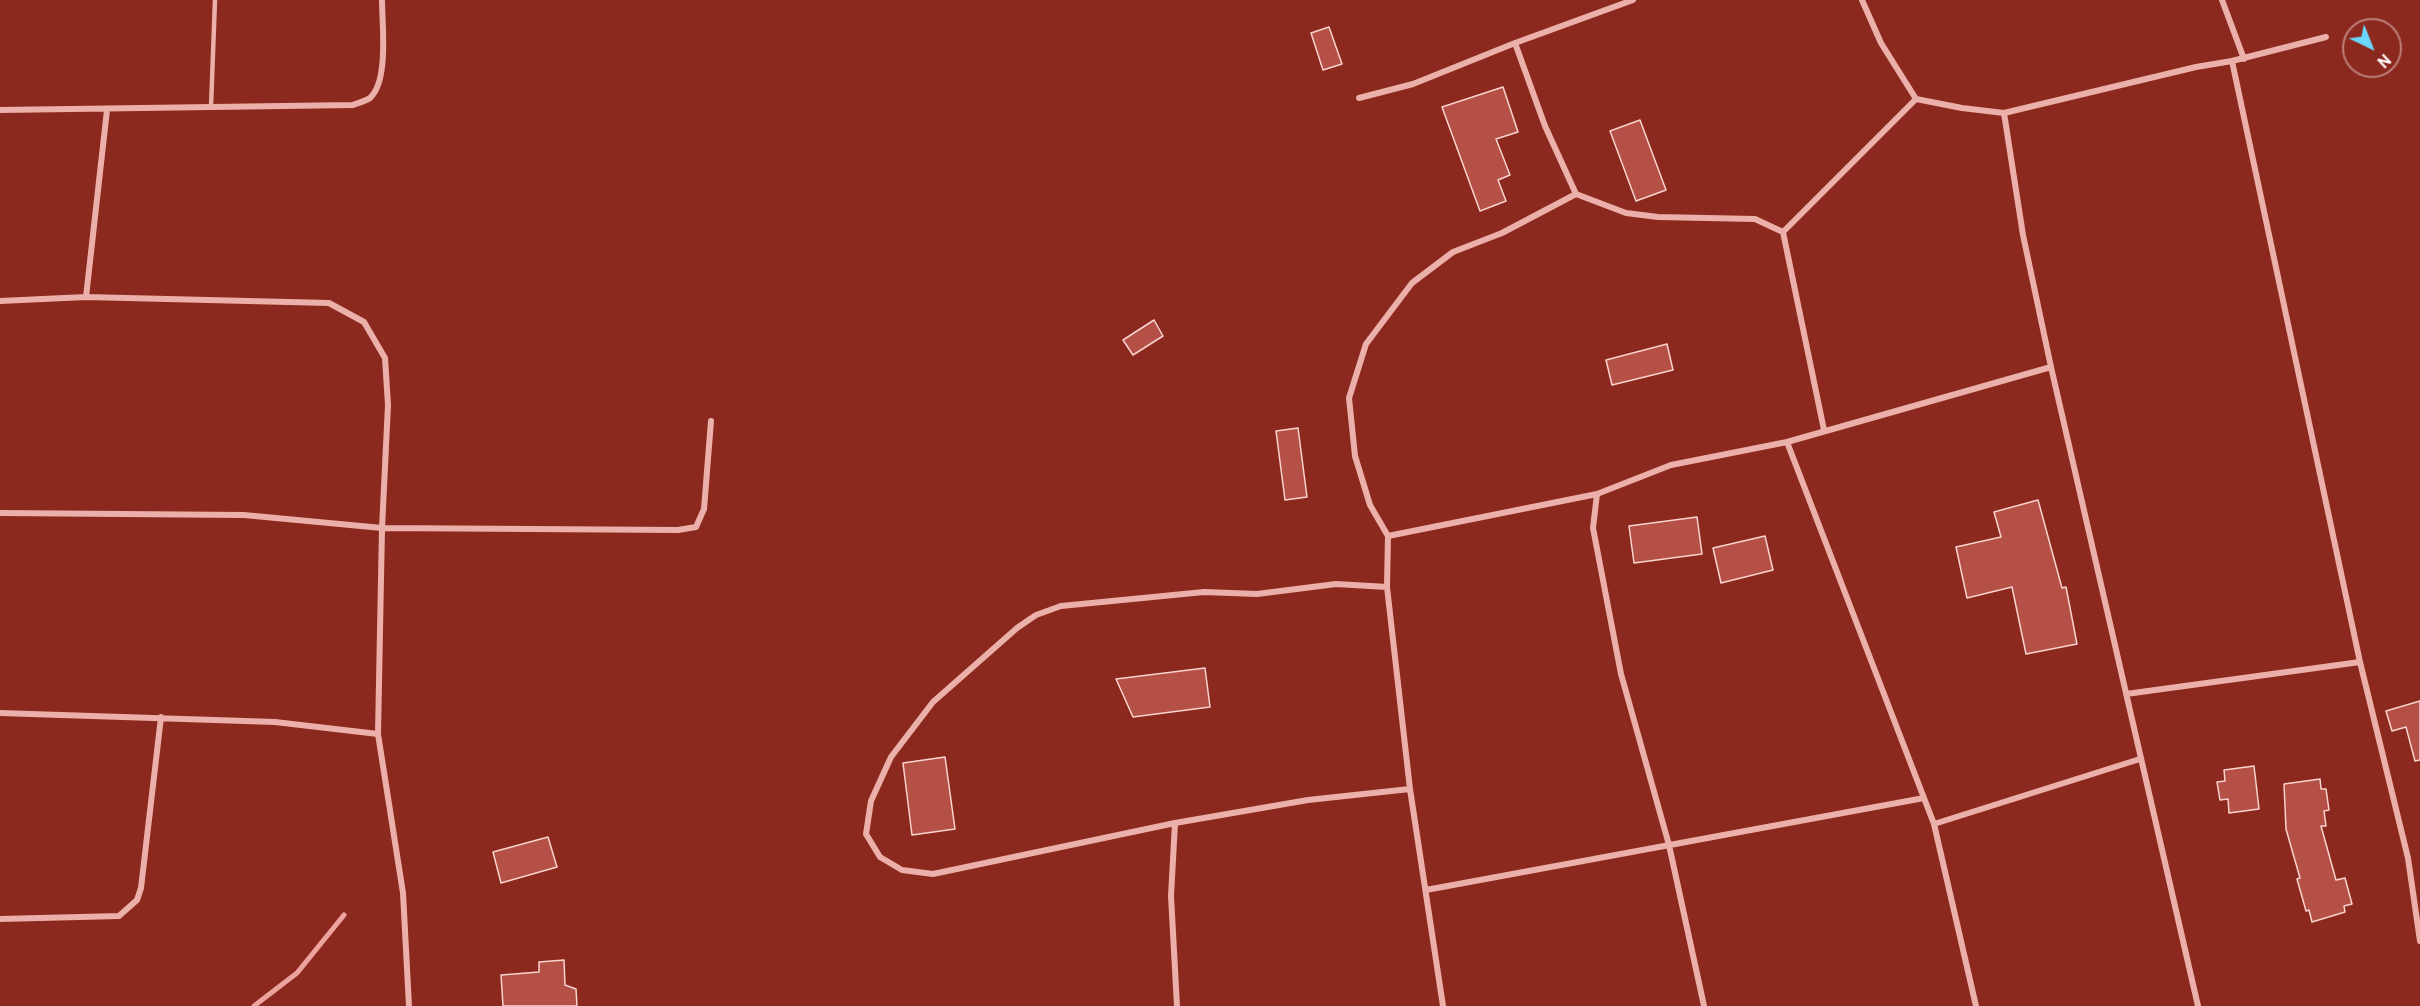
<!DOCTYPE html>
<html>
<head>
<meta charset="utf-8">
<style>
	body { margin:0 }
	#map { position:relative; width:2420px; height:1006px; overflow:hidden; background:#8c291e; font-family:Overpass,sans-serif }
	canvas { display:block }
	.north { position:absolute; left:2342px; top:18px; width:60px; height:60px; box-sizing:border-box; background:#8c291e; border:2px solid #ba7f78; border-radius:50%; rotate:137deg; font-size:16px; font-weight:700; line-height:24px; text-align:center; color:#fff }
	.north::after { content:''; display:block; margin:auto; width:21px; height:27px; background:#6ad7fb; clip-path:polygon(50% 0,100% 100%,50% 72%,0 100%) }
</style>
</head>
<body>
<div id="map">
<canvas width="2420" height="1006"></canvas>
<div class="north">N</div>
</div>
<script>
const context = document.querySelector('canvas').getContext('2d');
context.lineJoin = 'round';
function stroke(path, color, width, dash) {
  context.strokeStyle = color;
  context.lineWidth = width;
  context.lineCap = dash ? 'butt' : 'round';
  context.setLineDash(dash || []);
  context.stroke(path);
}
function paint(path, color) {
  context.fillStyle = color;
  context.fill(path, 'evenodd');
}
const stream = new Path2D(`
	M 254,1006 L 297,973 L 344,915`);
const building = new Path2D(`
	M 1329,27 L 1342,64 L 1323,70 L 1311,33 Z
	M 1503,87 L 1518,132 L 1496,139 L 1510,175 L 1498,180 L 1506,201 L 1480,211 L 1442,107 Z
	M 1640,120 L 1666,190 L 1636,201 L 1610,131 Z
	M 1154,320 L 1163,336 L 1133,355 L 1123,340 Z
	M 1667,344 L 1673,370 L 1612,385 L 1606,360 Z
	M 1298,428 L 1307,497 L 1285,500 L 1276,431 Z
	M 2038,500 L 2062,588 L 2066,587 L 2077,644 L 2026,654 L 2012,587 L 1967,598 L 1956,547 L 2001,537 L 1994,512 Z
	M 1697,517 L 1702,554 L 1634,563 L 1629,526 Z
	M 1765,536 L 1773,570 L 1721,583 L 1713,548 Z
	M 1205,668 L 1210,707 L 1133,717 L 1116,679 Z
	M 2420,701 L 2420,760 L 2415,761 L 2406,727 L 2392,731 L 2386,711 Z
	M 945,757 L 955,829 L 912,835 L 903,763 Z
	M 2254,766 L 2259,809 L 2229,813 L 2228,799 L 2220,800 L 2217,782 L 2225,781 L 2224,770 Z
	M 2320,779 L 2321,789 L 2326,789 L 2329,810 L 2324,811 L 2326,826 L 2321,826 L 2336,880 L 2345,878 L 2352,904 L 2344,906 L 2345,912 L 2312,922 L 2309,910 L 2306,911 L 2297,879 L 2300,878 L 2286,829 L 2284,784 Z
	M 548,837 L 557,867 L 501,883 L 493,852 Z
	M 564,960 L 565,985 L 576,989 L 577,1006 L 503,1006 L 501,975 L 539,972 L 539,962 Z`);
const lane = new Path2D(`
	M 211,107 L 215,0`);
const street = new Path2D(`
	M 1862,0 L 1881,43 L 1916,99 L 1962,108 L 2004,113 L 2196,67 L 2232,61 L 2360,662 L 2408,858 L 2420,941
	M 2222,0 L 2244,59
	M 2232,61 L 2326,37
	M 1359,98 L 1413,84 L 1515,43 L 1633,0
	M 0,110 L 353,105 C 358,103 366,101 370,98 C 389,81 382,24 382,0
	M 2004,113 L 2023,235 L 2051,367 L 2198,1006
	M 1576,194 L 1626,213 L 1658,217 L 1755,219 L 1783,232
	M 86,297 L 107,110
	M 0,301 L 86,297 L 329,303 L 364,322 L 385,358 L 388,405 L 382,528 L 378,734 L 403,893 L 409,1006
	M 1824,430 L 1783,232 L 1916,99
	M 1787,442 L 1934,824 L 1976,1006
	M 0,513 L 244,515 L 382,528 L 678,530 L 696,527 L 704,509 L 711,421
	M 1388,536 L 1370,505 L 1355,456 L 1349,398 L 1366,344 L 1412,283 L 1453,252 L 1502,233 L 1576,194 L 1545,126 L 1515,43
	M 1387,587 L 1336,584 L 1257,594 L 1204,592 L 1061,606 L 1036,615 L 1017,628 L 933,702 L 891,757 L 871,801 L 866,834 L 880,857 L 902,870 L 933,874 L 1175,823 L 1308,800 L 1410,789 L 1443,1006
	M 2126,694 L 2360,662
	M 0,713 L 275,722 L 378,734
	M 1410,789 L 1387,587 L 1388,536 L 1597,494
	M 1175,823 L 1171,896 L 1177,1006
	M 1934,824 L 2140,759
	M 1426,890 L 1924,798
	M 0,919 L 119,916 L 137,900 L 141,888 L 161,717
	M 1704,1006 L 1669,845 L 1621,674 L 1593,528 L 1597,494 L 1671,465 L 1787,442 L 2051,367`);
stroke(stream, '#eea49e', 5);
paint(building, '#b45046');
stroke(building, '#f9d4d0', 1.5);
stroke(lane, '#ecb0ab', 4.5);
stroke(street, '#ecb0ab', 6);
</script>
</body>
</html>
